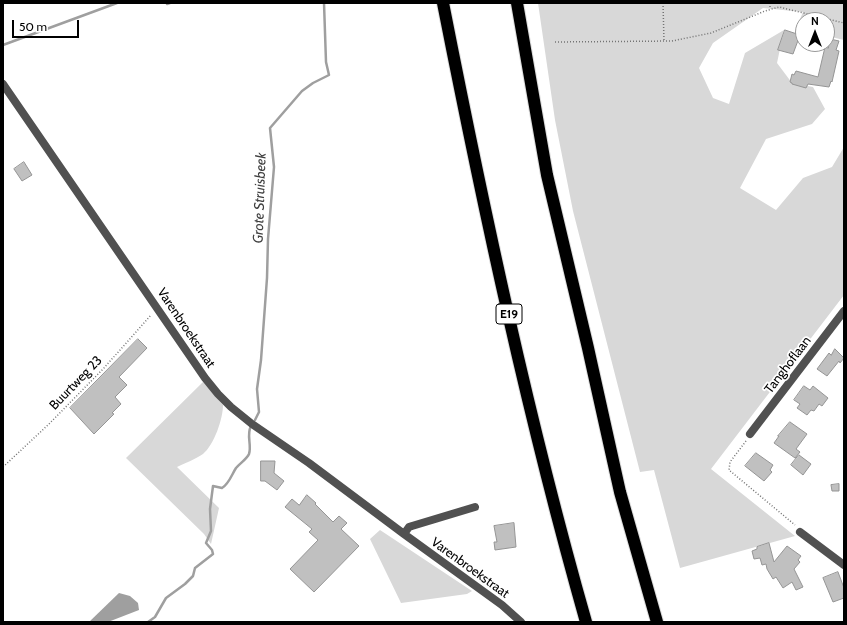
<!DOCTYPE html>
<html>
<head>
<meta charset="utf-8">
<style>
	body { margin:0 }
	#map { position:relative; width:847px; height:625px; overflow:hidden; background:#fff; font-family:Cabin,sans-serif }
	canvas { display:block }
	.frame { position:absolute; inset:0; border:4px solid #000; pointer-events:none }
	.north { position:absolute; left:795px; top:12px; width:40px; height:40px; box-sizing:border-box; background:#fff; border:1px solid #999; border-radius:50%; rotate:0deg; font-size:11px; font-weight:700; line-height:16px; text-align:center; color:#000 }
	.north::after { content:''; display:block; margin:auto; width:14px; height:18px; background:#000; clip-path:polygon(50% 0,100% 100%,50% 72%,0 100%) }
	.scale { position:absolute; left:12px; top:20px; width:67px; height:18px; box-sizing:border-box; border:2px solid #000; border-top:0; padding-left:5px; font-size:12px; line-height:14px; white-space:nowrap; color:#000; -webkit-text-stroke:3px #fff; paint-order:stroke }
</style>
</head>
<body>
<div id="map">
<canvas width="847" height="625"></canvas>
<div class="frame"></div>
<div class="north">N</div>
<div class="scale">50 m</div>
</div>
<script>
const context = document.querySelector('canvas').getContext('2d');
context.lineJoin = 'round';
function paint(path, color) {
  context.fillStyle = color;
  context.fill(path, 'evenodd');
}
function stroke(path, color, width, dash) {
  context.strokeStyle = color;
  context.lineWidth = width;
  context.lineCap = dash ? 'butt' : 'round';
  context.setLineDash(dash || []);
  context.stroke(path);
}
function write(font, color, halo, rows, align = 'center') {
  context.font = font + ' Cabin,sans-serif';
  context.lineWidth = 3.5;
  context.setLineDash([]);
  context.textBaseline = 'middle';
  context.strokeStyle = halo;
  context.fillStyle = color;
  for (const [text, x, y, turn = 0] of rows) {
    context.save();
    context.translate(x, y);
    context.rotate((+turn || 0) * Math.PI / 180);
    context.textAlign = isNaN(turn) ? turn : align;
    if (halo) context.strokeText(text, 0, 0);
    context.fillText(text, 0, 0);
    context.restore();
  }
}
const green = new Path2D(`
	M 538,3 L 844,3 L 844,40 L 827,36 L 827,20 L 803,20 L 803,30 L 796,29 L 803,12 L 763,8 L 713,43 L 699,68 L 713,98 L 729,104 L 745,53 L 784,30 L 777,63 L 792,83 L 813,87 L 825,109 L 812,124 L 766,139 L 740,188 L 776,210 L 803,178 L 832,167 L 844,147 L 844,295 L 711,469 L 795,536 L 680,568 L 654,470 L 640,472 L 573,211 L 555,120 Z
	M 203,382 L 223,405 C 223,419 214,445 203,454 C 196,459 185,463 177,467 L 219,508 L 211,544 L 204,534 L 126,458 Z
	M 380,530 L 472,591 L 467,594 L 401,603 L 370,539 Z`);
const water = new Path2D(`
	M 119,593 L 130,596 L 138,603 L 139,610 L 108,622 L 89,622 Z`);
const stream = new Path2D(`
	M 167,3 L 167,4 L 170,3
	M 3,45 L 117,3
	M 255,420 L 259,412 L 257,389 L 261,360 L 267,278 L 268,239 L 274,167 L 270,128 L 302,91 L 313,83 L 329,75 L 326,62 L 324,3
	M 148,622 L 155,617 L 166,598 L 185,584 L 193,576 L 195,568 L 213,554 L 212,550 L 206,543 L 211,531 L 210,509 L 213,486 L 222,488 C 229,484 232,474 236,468 C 240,463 247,459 249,454 C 252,445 246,435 251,426`);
const building = new Path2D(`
	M 785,30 L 800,35 L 793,54 L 778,50 Z
	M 830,39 L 839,41 L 836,50 L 839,51 L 832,82 L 831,81 L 829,87 L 808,84 L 806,88 L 792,84 L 792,83 L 790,82 L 792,74 L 794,75 L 796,71 L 818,77 L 825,47 L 828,48 Z
	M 24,162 L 32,175 L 22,181 L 14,169 Z
	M 138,339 L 147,348 L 119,377 L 127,385 L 115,397 L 121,404 L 112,413 L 114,414 L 94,434 L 70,408 Z
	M 835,349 L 844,358 L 840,363 L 839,361 L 827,376 L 817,369 L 829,353 L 831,355 Z
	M 804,386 L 810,390 L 813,386 L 828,398 L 822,406 L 819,404 L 814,411 L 811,410 L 807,415 L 797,408 L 800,404 L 794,400 Z
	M 790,422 L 807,434 L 796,449 L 800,452 L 795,458 L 774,443 L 779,436 L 778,436 Z
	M 756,453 L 773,465 L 770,470 L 772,472 L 764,481 L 745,466 Z
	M 799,455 L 811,464 L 803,475 L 791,465 Z
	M 261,461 L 275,461 L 274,473 L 284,481 L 277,490 L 265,481 L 261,481 Z
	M 839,484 L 839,491 L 832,491 L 831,485 Z
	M 307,495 L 316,503 L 315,504 L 333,522 L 339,516 L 347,523 L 341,529 L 359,546 L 314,592 L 290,569 L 318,540 L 309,532 L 312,529 L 285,507 L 292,499 L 299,505 Z
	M 514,523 L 516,547 L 495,550 L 494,542 L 497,542 L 494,526 Z
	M 769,543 L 774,562 L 787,546 L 801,556 L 798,560 L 800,562 L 794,569 L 803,587 L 796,590 L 792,582 L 783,588 L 776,577 L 773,579 L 767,569 L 766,564 L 762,565 L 760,558 L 754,559 L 752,551 L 757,549 L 757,547 Z
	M 838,572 L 844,588 L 844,598 L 833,602 L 823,578 Z`);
const path = new Path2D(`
	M 663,3 L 664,41
	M 770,3 L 770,9
	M 555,42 L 672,41 L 711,33 L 765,11 L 779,7 L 844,23
	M 746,441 L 730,462 L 729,470 L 795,525
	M 3,467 L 49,424 L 104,368 L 151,315`);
const street = new Path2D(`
	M 3,84 L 205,378 L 218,394 L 231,407 L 252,424 L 309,463 L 404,534 L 502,605 L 521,622
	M 750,434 L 844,311
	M 800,532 L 844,565
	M 404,534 L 409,527 L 412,526 L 475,507`);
const highway = new Path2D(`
	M 443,3 C 484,211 528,418 586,622
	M 517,3 L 547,175 L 588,348 L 620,492 L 657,622`);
const shields = [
	[509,314,26]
];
const shieldNames = [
	["E19",509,314]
];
const streetNames = [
	["Varenbroekstraat",186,328,56],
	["Tanghoflaan",788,365,-53],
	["Buurtweg 23",76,383,-46],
	["Varenbroekstraat",470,568,36]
];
const waterNames = [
	["Grote Struisbeek",260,198,-88]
];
paint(green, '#d8d8d8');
paint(water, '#9f9f9f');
stroke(stream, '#9f9f9f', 2.5);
paint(building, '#c0c0c0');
stroke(building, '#959595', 1);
stroke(highway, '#dbdbdb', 14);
stroke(path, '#737373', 1.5, [1, 2]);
stroke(street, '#515151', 8);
stroke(highway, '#000', 12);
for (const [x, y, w] of shields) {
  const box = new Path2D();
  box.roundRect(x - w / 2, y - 10, w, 20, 3);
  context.fillStyle = '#fff';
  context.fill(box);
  stroke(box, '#000', 1);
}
write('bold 12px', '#000', null, shieldNames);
write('13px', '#000', '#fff', streetNames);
write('italic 14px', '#404040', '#fff', waterNames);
</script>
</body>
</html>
